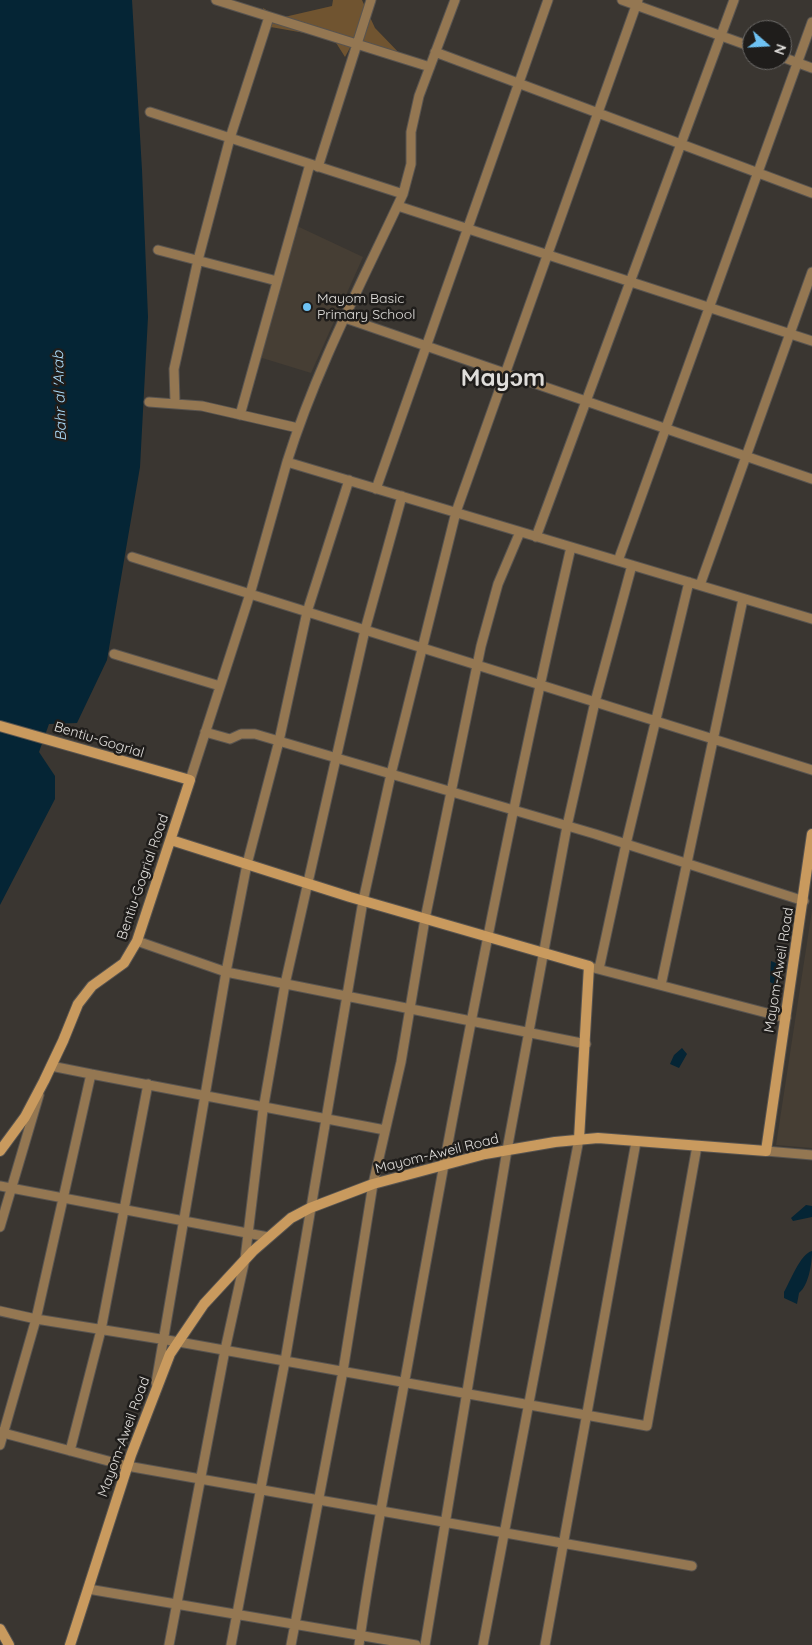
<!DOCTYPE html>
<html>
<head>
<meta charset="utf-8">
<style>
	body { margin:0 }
	#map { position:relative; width:812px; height:1645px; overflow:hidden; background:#3a3631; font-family:Quicksand,sans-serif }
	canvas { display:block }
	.north { position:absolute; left:742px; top:20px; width:50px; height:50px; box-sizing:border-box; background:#1f1d1b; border:1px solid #6c6a68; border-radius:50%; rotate:109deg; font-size:14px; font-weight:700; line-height:20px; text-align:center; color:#e0dedb }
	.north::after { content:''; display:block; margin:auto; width:18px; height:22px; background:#6ec2f3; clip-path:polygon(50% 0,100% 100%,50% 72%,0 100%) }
</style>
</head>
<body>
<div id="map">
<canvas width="812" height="1645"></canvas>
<div class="north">N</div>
</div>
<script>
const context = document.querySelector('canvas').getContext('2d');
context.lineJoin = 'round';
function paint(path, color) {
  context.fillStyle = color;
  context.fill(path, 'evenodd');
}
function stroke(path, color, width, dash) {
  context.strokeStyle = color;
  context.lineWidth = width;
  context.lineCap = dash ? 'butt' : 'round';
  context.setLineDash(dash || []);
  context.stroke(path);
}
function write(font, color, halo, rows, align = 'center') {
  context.font = font + ' Quicksand,sans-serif';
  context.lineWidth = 5;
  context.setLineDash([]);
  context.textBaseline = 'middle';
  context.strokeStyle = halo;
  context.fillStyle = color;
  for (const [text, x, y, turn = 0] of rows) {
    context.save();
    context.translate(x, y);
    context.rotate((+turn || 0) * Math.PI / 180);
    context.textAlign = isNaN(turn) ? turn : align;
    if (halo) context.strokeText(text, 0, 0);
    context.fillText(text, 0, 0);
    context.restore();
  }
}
const built = new Path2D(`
	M 297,226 L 363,257 L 311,373 L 259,357 Z
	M 812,910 L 812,1148 L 776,1145 Z`);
const green = new Path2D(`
	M 333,0 L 362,0 L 375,28 L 406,60 L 352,44 L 345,57 L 333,38 L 265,26 L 263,8 L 280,18 L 332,6 Z`);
const water = new Path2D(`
	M 0,0 L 132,0 L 142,170 L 148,317 L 140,467 L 107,660 L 77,723 L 49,724 L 39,752 L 55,776 L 55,799 L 0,905 Z
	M 771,961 L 781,965 L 782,974 L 775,985 L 770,982 Z
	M 682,1048 L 687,1054 L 679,1068 L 670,1064 L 674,1055 Z
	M 806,1205 L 812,1206 L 812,1217 L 793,1221 L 791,1218 Z
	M 812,1251 C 812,1263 809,1285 799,1293 L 797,1304 L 784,1298 L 784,1292 C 790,1282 800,1254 812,1251 Z`);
const street = new Path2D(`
	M 216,0 L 430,67
	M 622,0 L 752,47
	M 435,52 L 812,193
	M 782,57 L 812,68
	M 150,112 L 403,194
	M 318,167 L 371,0
	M 398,206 L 812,341
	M 158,250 L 277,281
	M 345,318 L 812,479
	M 149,402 L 202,406 L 298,428
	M 175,402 L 174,369 L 198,260 L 230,138 L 269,17
	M 240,415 L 310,164
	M 287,462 C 316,369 362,282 403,194 L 411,164 L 411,132 L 419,96 L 455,0
	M 376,489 L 548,0
	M 536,537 L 734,0
	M 132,557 L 812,770
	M 618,561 L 812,22
	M 700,585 L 812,272
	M 114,654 L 220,686
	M 205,732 L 230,739 L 241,734 L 255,734 L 595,834 L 804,901
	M 190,780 L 250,594 L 287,462 L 812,619
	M 137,941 L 226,972 L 586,1044
	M 594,968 L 786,1018
	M 599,969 L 626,844 L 689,582
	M 661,985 L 743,599
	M 51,1066 L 91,1074
	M 766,1151 L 812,1155
	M 0,1186 L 268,1237
	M 0,1227 L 39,1095
	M 0,1311 L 36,1319 L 179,1342 L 647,1426 L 697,1146
	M 156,1383 L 226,972 L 247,864 L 279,741 L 307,612 L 349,480
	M 0,1432 L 127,1466 L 692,1566
	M 0,1445 L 36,1319 L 91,1074 L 385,1130
	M 70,1451 L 101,1330 L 148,1084
	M 88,1589 L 416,1645
	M 169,1645 L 225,1350 L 245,1259 L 263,1110 L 285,984 L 365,630 L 402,496
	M 231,1645 L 285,1361 L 363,901 L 391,774 L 456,512 L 638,0
	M 291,1645 L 343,1371 L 373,1184 L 401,1062 L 425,919 L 481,646 L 498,584 L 520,532
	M 359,1645 C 373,1541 395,1438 413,1335 C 460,1071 511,808 571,547
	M 425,1645 L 507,1150 L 567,826 L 595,702 L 632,565
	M 483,1645 L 579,1139
	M 545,1645 L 636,1142`);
const secondary = new Path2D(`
	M 0,726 L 190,780 L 137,941 L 124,963 L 92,986 L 78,1004 L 63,1041 L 44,1081 L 25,1117 L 0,1151
	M 171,840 L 350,897 L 589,966 L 579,1139
	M 0,1629 L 9,1645
	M 70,1645 L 131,1455 L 170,1354 L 204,1304 L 253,1251 L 291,1218 L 310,1208 L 373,1184 L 485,1154 L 555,1142 L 598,1138 L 766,1151 L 812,834`);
const markers = [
	[307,307,5,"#6ec2f3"]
];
const poiNames = [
	["Mayom Basic",317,299],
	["Primary School",317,315]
];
const streetNames = [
	["Bentiu-Gogrial",99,740,17],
	["Bentiu-Gogrial Road",143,877,-71],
	["Mayom-Aweil Road",779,970,-81],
	["Mayom-Aweil Road",437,1154,-14],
	["Mayom-Aweil Road",124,1437,-70]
];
const waterNames = [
	["Bahr al 'Arab",60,396,-92]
];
const townNames = [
	["Mayɔm",503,379]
];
paint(built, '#463e34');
paint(green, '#705430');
paint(water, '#052535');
stroke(street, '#585450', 11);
stroke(secondary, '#585450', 12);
stroke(street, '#947752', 9);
stroke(secondary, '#c99a5e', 10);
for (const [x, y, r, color] of markers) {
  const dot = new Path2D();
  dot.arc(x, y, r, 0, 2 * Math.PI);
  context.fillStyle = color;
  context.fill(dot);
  stroke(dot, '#1f1d1b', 2);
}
write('14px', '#e0dedb', '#1f1d1b', poiNames, 'left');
write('14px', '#e0dedb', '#1f1d1b', streetNames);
write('italic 15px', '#addefd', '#1f1d1b', waterNames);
write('bold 24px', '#e0dedb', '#1f1d1b', townNames);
</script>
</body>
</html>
